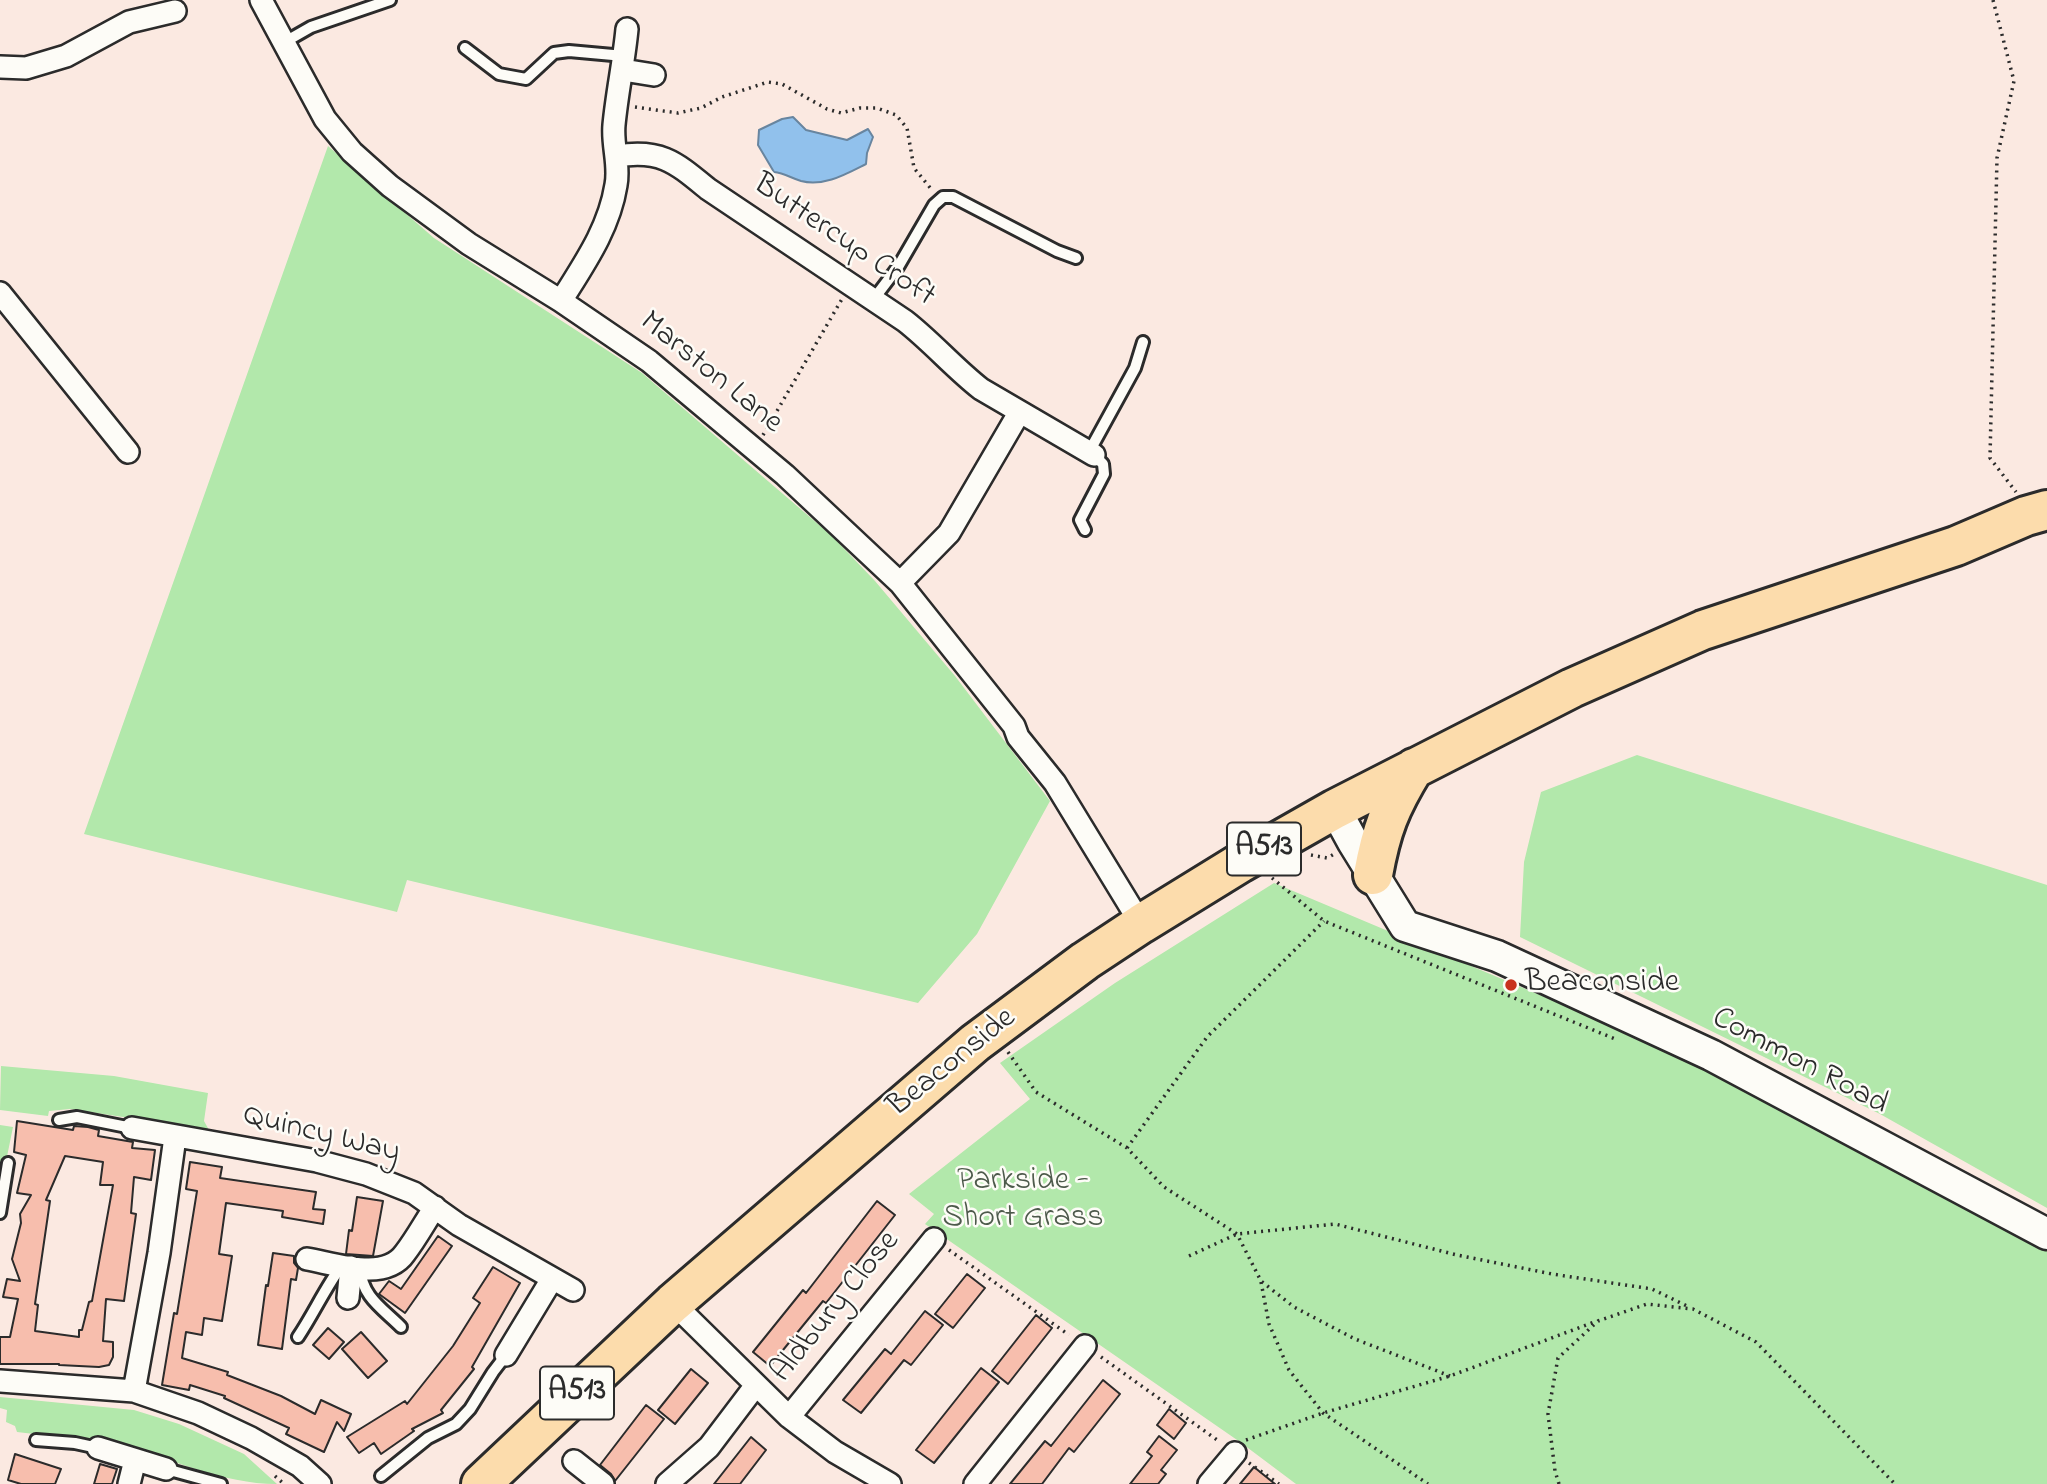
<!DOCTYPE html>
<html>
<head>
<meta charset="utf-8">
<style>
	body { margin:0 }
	canvas { display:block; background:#fbe9e1 }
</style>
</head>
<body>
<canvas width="2047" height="1484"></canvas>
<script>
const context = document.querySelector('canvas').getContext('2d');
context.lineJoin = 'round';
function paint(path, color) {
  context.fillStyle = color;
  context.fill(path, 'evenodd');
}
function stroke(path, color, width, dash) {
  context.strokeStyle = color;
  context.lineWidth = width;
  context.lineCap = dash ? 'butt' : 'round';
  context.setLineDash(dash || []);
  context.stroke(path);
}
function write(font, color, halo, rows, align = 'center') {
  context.font = font + ' "Indie Flower",sans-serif';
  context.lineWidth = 5;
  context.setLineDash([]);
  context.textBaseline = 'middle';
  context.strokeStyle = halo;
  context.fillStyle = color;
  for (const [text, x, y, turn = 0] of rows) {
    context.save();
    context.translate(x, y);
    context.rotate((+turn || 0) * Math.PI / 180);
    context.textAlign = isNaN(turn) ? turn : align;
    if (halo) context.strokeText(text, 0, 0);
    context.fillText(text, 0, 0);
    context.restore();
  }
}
const green = new Path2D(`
	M 328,146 L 434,238 L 642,373 L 832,536 L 875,581 L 955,676 L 1050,801 L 977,934 L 918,1003 L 407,880 L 397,912 L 84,834 Z
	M 1637,755 L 2047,885 L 2047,1208 L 1880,1114 L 1520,937 L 1524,862 L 1541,792 Z
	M 1274,883 L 1704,1064 L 2047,1246 L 2047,1484 L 1296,1484 L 1240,1442 L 925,1224 L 934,1214 L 909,1194 L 1030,1099 L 1000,1063 L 1115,983 Z
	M 1,1066 L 114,1076 L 208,1093 L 204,1121 L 209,1130 L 70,1109 L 49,1111 L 48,1116 L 0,1110 Z
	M 0,1125 L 13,1127 L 0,1191 Z
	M 0,1397 L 134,1410 L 179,1424 L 244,1454 L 277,1484 C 222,1484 172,1459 120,1444 C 87,1435 51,1437 17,1432 L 15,1426 L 6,1422 L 7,1410 L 0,1408 Z`);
const water = new Path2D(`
	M 793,117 L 806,130 L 847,140 L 868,129 L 873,137 L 867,153 L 866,164 C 846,174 824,187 801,181 C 791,178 784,173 774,172 L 758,145 L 759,130 L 782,119 Z`);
const building = new Path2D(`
	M 17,1121 L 73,1130 L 74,1126 L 88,1127 L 99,1130 L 98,1136 L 133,1142 L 132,1148 L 155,1150 L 151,1180 L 134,1177 L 131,1213 L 136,1214 L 124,1301 L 106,1299 L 103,1341 L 113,1342 L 113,1357 L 109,1365 L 99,1367 L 59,1365 L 59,1364 L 0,1364 L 0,1337 L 10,1337 L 18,1299 L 3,1297 L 7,1279 L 20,1281 L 12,1259 L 21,1223 L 20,1214 L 31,1195 L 17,1193 L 26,1155 L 14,1152 ZM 65,1156 L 103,1162 L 100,1185 L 113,1185 L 92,1301 L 89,1302 L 82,1330 L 79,1330 L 79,1337 L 35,1331 L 38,1305 L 35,1304 L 50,1201 L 46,1200 Z
	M 190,1162 L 222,1167 L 220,1178 L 316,1192 L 313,1209 L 325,1210 L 323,1224 L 282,1217 L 283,1211 L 226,1203 L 219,1254 L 232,1256 L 222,1321 L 204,1318 L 202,1335 L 186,1332 L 182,1358 L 228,1372 L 227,1375 L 281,1396 L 315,1414 L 321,1400 L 351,1414 L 344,1431 L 337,1422 L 324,1452 L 286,1434 L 289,1428 L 224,1398 L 225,1396 L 190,1385 L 189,1390 L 162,1385 L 174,1313 L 177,1314 L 197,1191 L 186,1189 Z
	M 357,1197 L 383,1201 L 373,1256 L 346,1254 L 349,1230 L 352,1231 Z
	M 877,1201 L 895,1215 L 826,1303 L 823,1301 L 770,1366 L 753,1352 L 803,1290 L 806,1293 Z
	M 438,1236 L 452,1246 L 405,1313 L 379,1294 L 389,1281 L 401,1289 Z
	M 273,1253 L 294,1256 L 294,1263 L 298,1268 L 296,1280 L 291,1279 L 282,1349 L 258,1345 L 266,1285 L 268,1286 Z
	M 493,1267 L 520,1283 L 472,1367 L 474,1369 L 441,1410 L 443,1413 L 412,1429 L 414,1431 L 381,1454 L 374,1443 L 359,1453 L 347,1437 L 405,1401 L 407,1404 L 453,1346 L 480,1303 L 473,1298 Z
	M 967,1274 L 985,1288 L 953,1328 L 935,1314 Z
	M 925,1311 L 943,1325 L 911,1365 L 904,1360 L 861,1413 L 843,1400 L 885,1349 L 891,1354 Z
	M 1036,1315 L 1052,1328 L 1008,1384 L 992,1371 Z
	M 328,1328 L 344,1342 L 329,1359 L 313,1345 Z
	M 361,1332 L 387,1361 L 368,1378 L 342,1349 Z
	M 981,1368 L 999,1382 L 934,1463 L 916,1450 Z
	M 691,1369 L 708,1383 L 675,1424 L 658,1410 Z
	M 1103,1380 L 1120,1394 L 1074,1452 L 1069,1448 L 1042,1484 L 1010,1484 L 1045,1441 L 1051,1446 Z
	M 646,1405 L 664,1419 L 615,1481 L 611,1474 L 600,1465 Z
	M 1169,1409 L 1186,1423 L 1174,1439 L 1157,1425 Z
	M 1159,1436 L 1177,1450 L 1161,1470 L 1166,1474 L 1158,1484 L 1130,1484 L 1152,1456 L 1147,1452 Z
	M 751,1437 L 766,1450 L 740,1484 L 714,1484 Z
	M 15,1454 L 61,1469 L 55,1484 L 21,1484 L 8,1480 Z
	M 100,1464 L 117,1469 L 112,1484 L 94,1484 Z
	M 1254,1467 L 1275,1484 L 1240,1484 Z`);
const path = new Path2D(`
	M 1993,0 L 2014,81 L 1997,158 L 1990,458 L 2016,492
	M 635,107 L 678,113 L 701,108 L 722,97 L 768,82 L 782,84 L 827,109 L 841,113 L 860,108 L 877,108 L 896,115 L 907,128 L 914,168 L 932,190
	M 763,435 L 842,299
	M 1311,855 L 1327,858 L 1334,854
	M 1272,878 L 1324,921 L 1618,1040
	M 1008,1052 L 1036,1092 L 1127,1148 L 1164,1187 L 1237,1234 L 1261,1281 L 1294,1307 L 1355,1339 L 1450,1376
	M 1127,1148 L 1207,1037 L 1324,921
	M 949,1250 L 1069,1335
	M 1189,1256 L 1237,1234 L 1335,1224 L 1457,1255 L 1552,1274 L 1652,1289 L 1689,1307
	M 1261,1282 L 1269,1324 L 1289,1370 L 1323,1413 L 1428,1484
	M 1101,1357 L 1220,1442
	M 1246,1440 L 1323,1413 L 1450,1376 L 1597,1321
	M 1249,1463 L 1279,1484
	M 275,1476 L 284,1484
	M 1559,1484 L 1555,1471 L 1548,1414 L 1558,1358 L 1598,1321 L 1647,1304 L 1693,1309 L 1756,1342 L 1895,1484`);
const lane = new Path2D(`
	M 283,43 L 311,27 L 390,0
	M 465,48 L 499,74 L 526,79 L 554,53 L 569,51 L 624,56
	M 873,300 L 898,267 L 934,205 L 943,197 L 953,197 L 1057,251 L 1076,258
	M 1089,452 L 1135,368 L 1143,342
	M 1085,530 L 1080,520 L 1104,474 L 1103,464 L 1094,455
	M 59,1120 L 77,1117 L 132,1128
	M 0,1213 L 8,1163
	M 360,1268 C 362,1297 382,1308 401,1327
	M 298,1337 C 314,1313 325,1288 342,1265
	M 36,1440 L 75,1443 L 98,1448
	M 166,1469 L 221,1484
	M 381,1476 L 428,1438 L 456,1424 L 470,1409 L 493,1372 L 506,1355`);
const street = new Path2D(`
	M 261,0 L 325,119 L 352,152 L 390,186 L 469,244 L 561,301 L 649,361 L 785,475 L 900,583 L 1014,726 L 1018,737 L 1055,783 L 1141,924
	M 0,67 L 26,68 L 66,56 L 129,22 L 175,11
	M 623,70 L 654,75
	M 617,156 C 661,149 675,162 708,189 L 905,321 C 932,342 954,368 981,389 L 1094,455
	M 0,293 L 128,452
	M 561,301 C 584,264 609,229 616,185 C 620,165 612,145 614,125 C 617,93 624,61 627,29
	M 900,583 L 949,533 L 1019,413
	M 132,1128 L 317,1161 L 366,1174 L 414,1193 L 459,1225 L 573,1290
	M 307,1259 C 336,1264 385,1282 405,1253 C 416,1239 425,1222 435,1207
	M 348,1298 L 351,1267
	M 673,1303 L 789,1417 L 835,1452 L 890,1484
	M 506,1355 L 552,1279
	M 0,1381 L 134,1391 L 198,1413 L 251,1438 L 300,1466 L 320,1484
	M 134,1391 L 159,1253 L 175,1137
	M 789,1417 L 934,1239
	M 98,1448 L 166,1469
	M 574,1461 L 603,1484
	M 129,1484 L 135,1460
	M 667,1484 L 709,1447 L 756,1385
	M 975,1484 L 1085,1346
	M 1209,1484 L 1235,1453`);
const secondary = new Path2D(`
	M 1335,809 L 1353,842 L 1405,926 L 1497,956 L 1711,1055 L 2047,1234`);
const highway = new Path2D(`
	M 1373,875 C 1381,830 1390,807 1414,768
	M 481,1484 L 673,1303 L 975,1043 L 1085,961 L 1141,924 L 1240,863 L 1335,809 L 1572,688 L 1703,630 L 1956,546 L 2026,516 L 2047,510`);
const markers = [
	[1511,985,7,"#c8321e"]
];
const shields = [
	[1264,849,74],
	[577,1393,74]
];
const shieldNames = [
	["A513",1264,849],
	["A513",577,1393]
];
const streetNames = [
	["Buttercup Croft",843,242,34],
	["Marston Lane",710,374,39],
	["Common Road",1799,1063,28],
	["Beaconside",953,1064,-39],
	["Quincy Way",321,1136,14],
	["Aldbury Close",837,1308,-51]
];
const poiNames = [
	["Beaconside",1525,985]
];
const parkNames = [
	["Parkside -",1023,1183],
	["Short Grass",1023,1220]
];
paint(green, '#b2e8ab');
paint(water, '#91c1ec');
stroke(water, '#68859f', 2);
paint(building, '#f7bead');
stroke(building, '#2b2b2b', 2);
stroke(lane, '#2b2b2b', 16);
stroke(street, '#2b2b2b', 26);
stroke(secondary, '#2b2b2b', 35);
stroke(highway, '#2b2b2b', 44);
stroke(path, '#2b2b2b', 3.5, [2, 5]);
stroke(lane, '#fdfcf7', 10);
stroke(street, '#fdfcf7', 21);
stroke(secondary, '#fdfcf7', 30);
stroke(highway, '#fcdcac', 38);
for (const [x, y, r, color] of markers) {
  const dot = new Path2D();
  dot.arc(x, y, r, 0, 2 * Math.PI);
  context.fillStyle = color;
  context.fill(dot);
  stroke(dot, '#fdfcf7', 2.5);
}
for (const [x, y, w] of shields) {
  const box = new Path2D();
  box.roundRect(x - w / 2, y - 26.5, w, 53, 5);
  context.fillStyle = '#fdfcf7';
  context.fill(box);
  stroke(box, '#2b2b2b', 2);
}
write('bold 30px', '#2b2b2b', null, shieldNames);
write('32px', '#2b2b2b', '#fdfcf7', streetNames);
write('32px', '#2b2b2b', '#fdfcf7', poiNames, 'left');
write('32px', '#4d5a4b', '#fdfcf7', parkNames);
</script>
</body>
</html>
